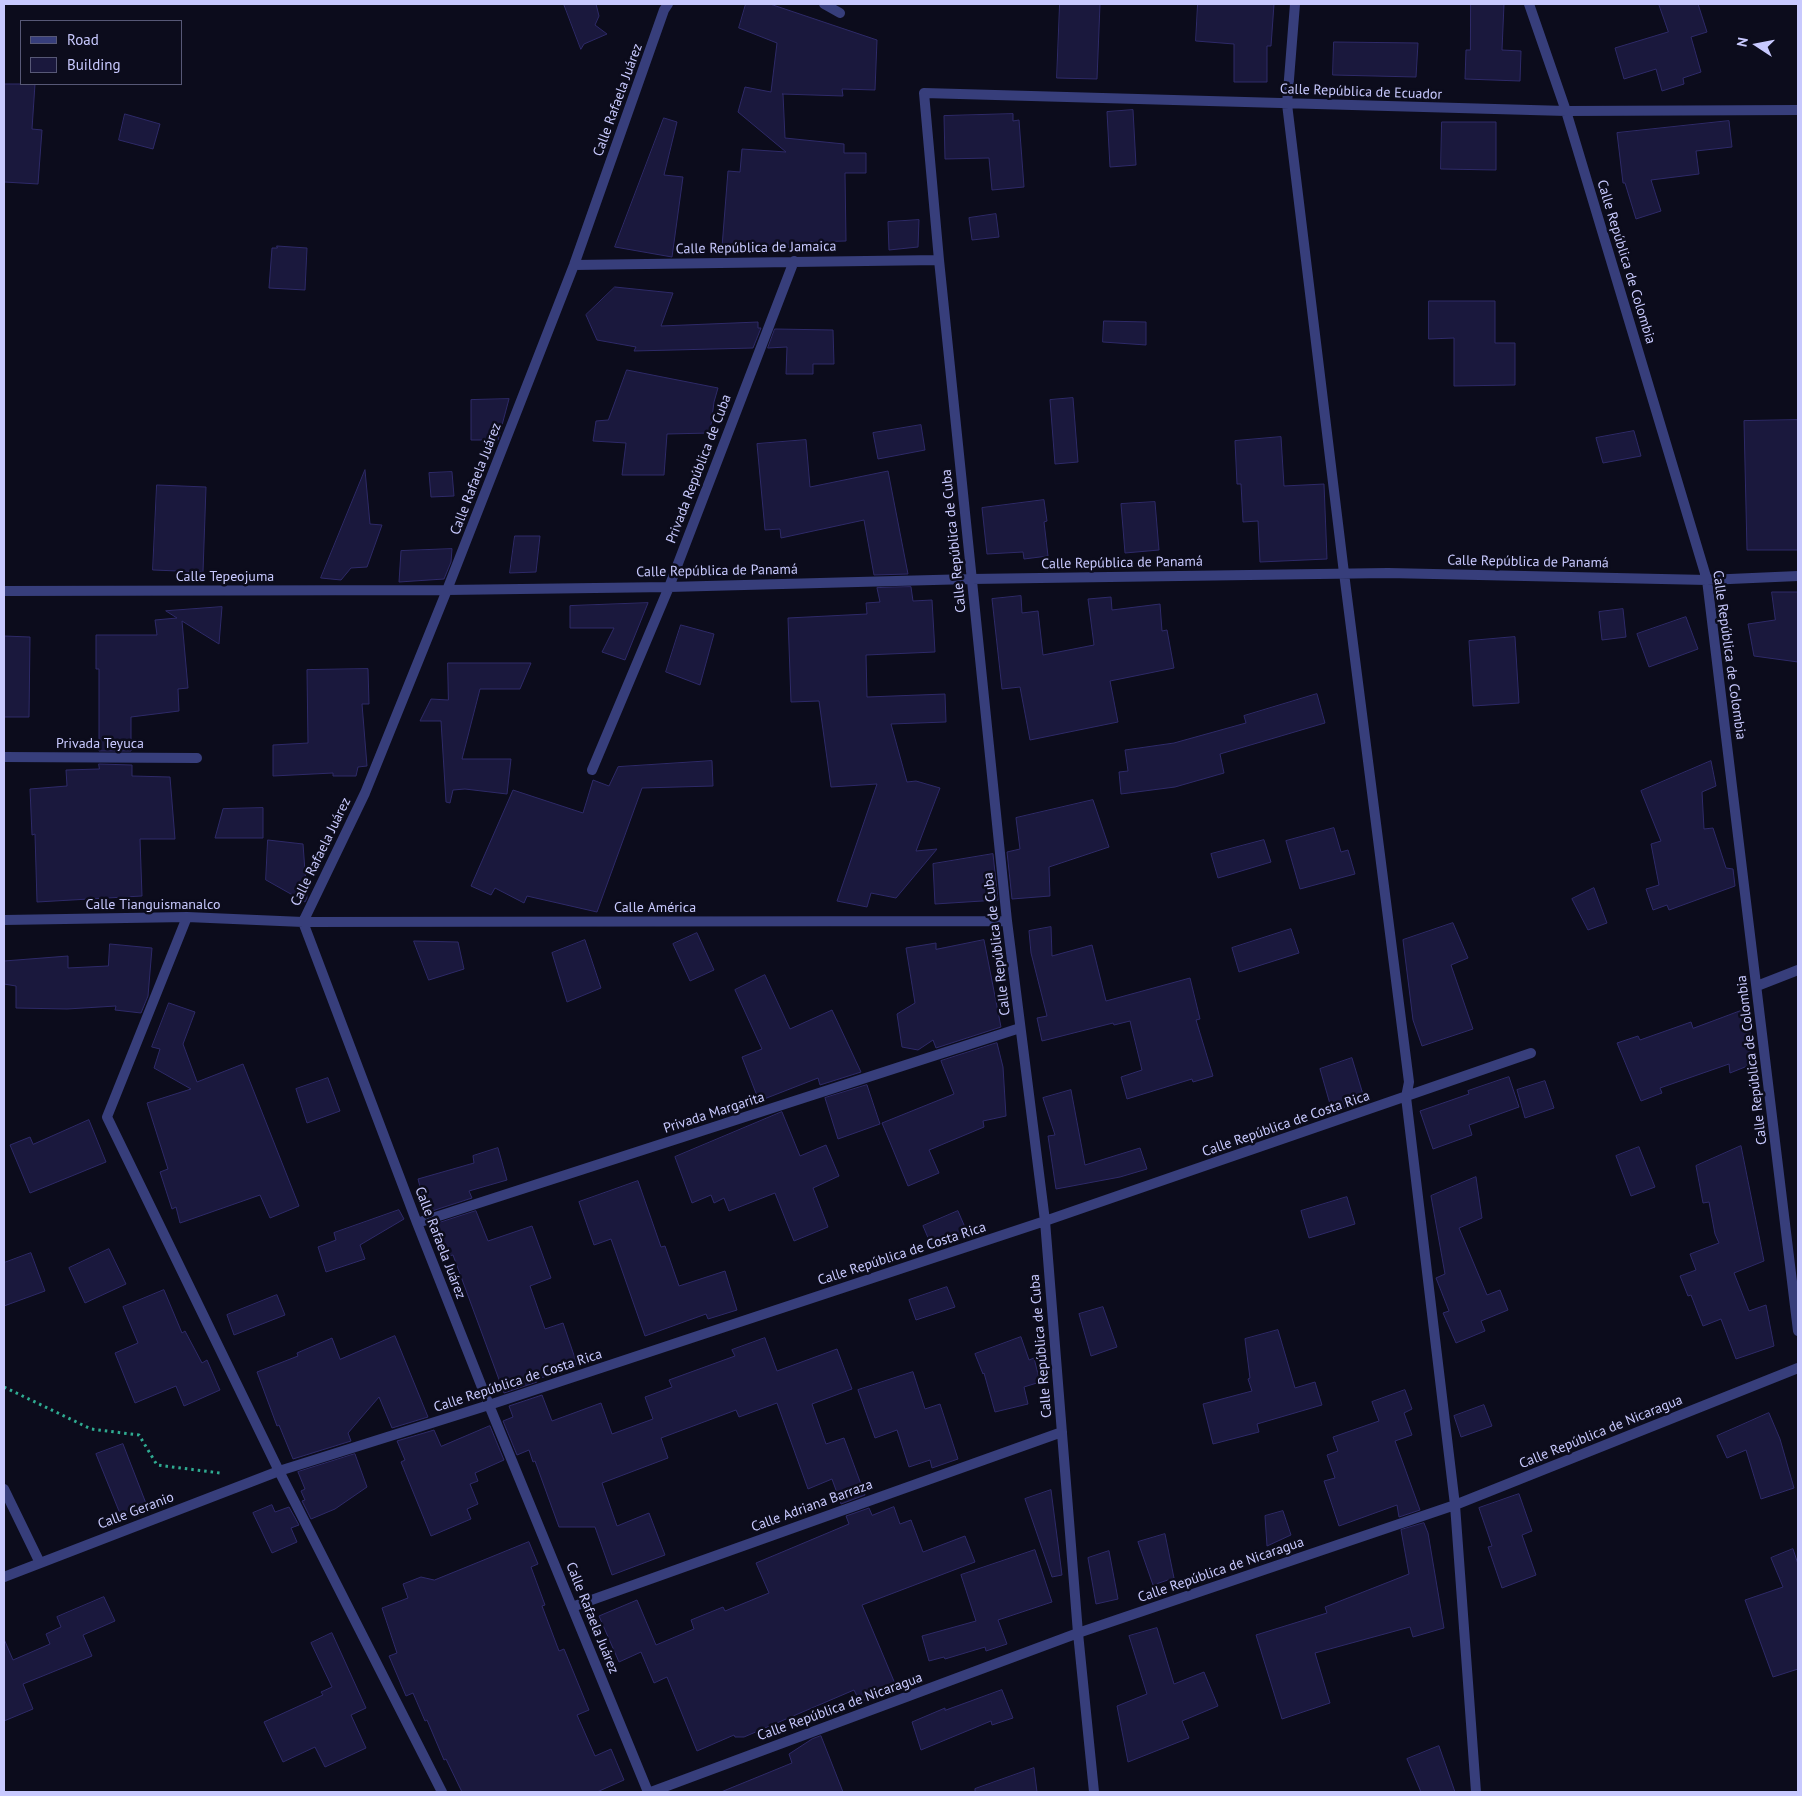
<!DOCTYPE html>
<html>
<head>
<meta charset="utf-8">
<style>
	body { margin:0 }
	#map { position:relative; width:1802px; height:1796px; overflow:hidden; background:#0c0c1c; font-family:"PT Sans",sans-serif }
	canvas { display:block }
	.frame { position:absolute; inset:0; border:5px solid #c8c9fe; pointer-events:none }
	.legend { position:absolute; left:20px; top:20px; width:162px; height:65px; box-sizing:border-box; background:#0c0c1c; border:1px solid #575876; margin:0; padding:6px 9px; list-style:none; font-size:15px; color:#c8c9fe }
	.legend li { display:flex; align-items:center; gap:10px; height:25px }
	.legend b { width:25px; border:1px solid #575876 }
	.north { position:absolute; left:1732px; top:20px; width:50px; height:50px; -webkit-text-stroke:4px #0c0c1c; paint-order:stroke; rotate:281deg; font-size:14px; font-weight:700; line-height:20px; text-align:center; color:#c8c9fe }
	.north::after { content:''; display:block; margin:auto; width:18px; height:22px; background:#c8c9fe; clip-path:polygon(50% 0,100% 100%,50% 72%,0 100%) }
</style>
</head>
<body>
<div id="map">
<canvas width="1802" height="1796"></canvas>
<div class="frame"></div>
<ul class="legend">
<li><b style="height:6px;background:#373e7b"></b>Road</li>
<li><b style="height:14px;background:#1a183d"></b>Building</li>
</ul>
<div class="north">N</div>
</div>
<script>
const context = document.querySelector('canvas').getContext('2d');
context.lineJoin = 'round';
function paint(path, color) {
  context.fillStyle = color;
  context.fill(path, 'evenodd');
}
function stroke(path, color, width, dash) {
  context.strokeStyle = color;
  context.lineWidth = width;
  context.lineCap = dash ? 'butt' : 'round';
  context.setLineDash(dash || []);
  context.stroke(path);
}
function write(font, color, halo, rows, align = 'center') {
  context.font = font + ' "PT Sans",sans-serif';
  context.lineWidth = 5;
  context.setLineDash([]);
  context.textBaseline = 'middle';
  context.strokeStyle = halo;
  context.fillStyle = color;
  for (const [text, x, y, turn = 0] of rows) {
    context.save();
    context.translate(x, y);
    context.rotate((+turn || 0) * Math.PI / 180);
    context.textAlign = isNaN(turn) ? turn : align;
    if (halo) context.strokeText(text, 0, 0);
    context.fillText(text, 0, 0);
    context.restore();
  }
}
const building = new Path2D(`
	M 564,4 L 596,4 L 599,16 L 595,25 L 607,34 L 584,44 L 581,49 Z
	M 746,4 L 770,4 L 877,40 L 875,90 L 842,89 L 843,96 L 782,94 L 783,94 L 785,138 L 844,144 L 844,153 L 866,153 L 866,173 L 845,173 L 846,241 L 809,242 L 809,248 L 764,246 L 764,250 L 722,247 L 728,171 L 740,172 L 742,149 L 786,152 L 738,112 L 745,87 L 771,92 L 777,43 L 739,28 Z
	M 1060,4 L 1100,4 L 1097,79 L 1057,78 Z
	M 1198,4 L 1274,4 L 1271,46 L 1267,46 L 1267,82 L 1234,82 L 1234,44 L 1196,41 Z
	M 1471,4 L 1504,4 L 1502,50 L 1521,51 L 1520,81 L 1465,79 L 1466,50 L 1470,50 Z
	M 1659,4 L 1698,4 L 1707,32 L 1691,37 L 1701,72 L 1683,78 L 1684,84 L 1662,91 L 1656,69 L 1624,79 L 1615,48 L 1668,32 Z
	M 1334,42 L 1418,43 L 1416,77 L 1333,75 Z
	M 4,84 L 35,84 L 32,129 L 42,130 L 38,184 L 4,182 Z
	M 1133,110 L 1136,165 L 1110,167 L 1107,112 Z
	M 125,114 L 160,124 L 153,149 L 119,140 Z
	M 1013,114 L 1013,121 L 1019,120 L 1024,187 L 992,190 L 989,158 L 945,159 L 944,116 Z
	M 664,118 L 677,122 L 664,175 L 683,177 L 672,257 L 615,247 Z
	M 1729,121 L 1732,147 L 1696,151 L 1699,174 L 1651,180 L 1661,211 L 1636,219 L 1625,183 L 1623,183 L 1617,133 Z
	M 1442,122 L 1496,122 L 1496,170 L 1441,169 Z
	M 996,214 L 999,237 L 972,240 L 969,218 Z
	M 919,220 L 918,247 L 889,250 L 888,222 Z
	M 277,246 L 307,248 L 305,290 L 269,288 L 272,248 L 277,248 Z
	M 615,287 L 673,293 L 661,326 L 758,322 L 758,328 L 761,328 L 753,348 L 634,351 L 636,347 L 597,340 L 586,315 Z
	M 1429,301 L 1495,301 L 1495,343 L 1515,343 L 1515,385 L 1454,386 L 1454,338 L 1429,339 Z
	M 1104,321 L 1146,322 L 1146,345 L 1103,342 Z
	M 775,329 L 833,330 L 834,364 L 813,364 L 813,374 L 786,374 L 787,347 L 768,348 Z
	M 627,370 L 718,388 L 714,402 L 710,433 L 667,434 L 664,475 L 622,475 L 626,443 L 593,441 L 596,421 L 608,420 Z
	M 1073,398 L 1078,462 L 1055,464 L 1050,400 Z
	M 509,399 L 498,440 L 471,440 L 471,400 Z
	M 1798,420 L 1798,550 L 1747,550 L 1744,421 Z
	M 921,425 L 925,450 L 878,459 L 873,433 Z
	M 1634,431 L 1641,456 L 1603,463 L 1596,438 Z
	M 1281,437 L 1284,486 L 1324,484 L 1327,559 L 1260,562 L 1258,521 L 1243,522 L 1241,484 L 1237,484 L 1235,441 Z
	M 806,440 L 810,487 L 888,471 L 908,574 L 874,575 L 864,520 L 781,538 L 780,529 L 765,530 L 757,444 Z
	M 365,470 L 370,524 L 382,525 L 367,567 L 351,568 L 341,580 L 321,578 Z
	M 452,472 L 454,496 L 431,497 L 429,473 Z
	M 157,485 L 206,487 L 203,572 L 153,570 Z
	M 1044,500 L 1047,521 L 1044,522 L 1048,556 L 1024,559 L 1023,552 L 987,554 L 982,508 Z
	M 1155,502 L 1159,550 L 1125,553 L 1121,504 Z
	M 515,536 L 540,536 L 536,572 L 510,573 Z
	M 452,549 L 451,562 L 444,579 L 399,582 L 401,551 Z
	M 911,587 L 913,601 L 932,600 L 935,652 L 866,655 L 867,697 L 945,694 L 946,722 L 891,724 L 907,782 L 916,781 L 940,788 L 916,851 L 937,849 L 896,898 L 871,893 L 867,907 L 837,901 L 877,784 L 831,787 L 819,701 L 791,702 L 788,618 L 867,614 L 866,603 L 880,602 L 877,588 Z
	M 1772,592 L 1798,592 L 1798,662 L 1754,656 L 1748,624 L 1775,620 Z
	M 1021,596 L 1022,613 L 1038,611 L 1043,655 L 1094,645 L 1088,599 L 1111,597 L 1112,610 L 1160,604 L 1162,631 L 1167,630 L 1174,668 L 1110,681 L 1118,722 L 1030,740 L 1020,687 L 1002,689 L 992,599 Z
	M 648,603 L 625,660 L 602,652 L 614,628 L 570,628 L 570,606 Z
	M 222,607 L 219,644 L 182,621 L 188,688 L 178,689 L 179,711 L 131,717 L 131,751 L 99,751 L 99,669 L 96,669 L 96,635 L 157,635 L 155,620 L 177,618 L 166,611 Z
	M 1623,609 L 1626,637 L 1602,640 L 1599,612 Z
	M 1686,617 L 1698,649 L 1649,667 L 1637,634 Z
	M 681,625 L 714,634 L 700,685 L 666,672 Z
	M 4,636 L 30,637 L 29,717 L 4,717 Z
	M 1515,637 L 1519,703 L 1473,706 L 1469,641 Z
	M 448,663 L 531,663 L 520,689 L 480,689 L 462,759 L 511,759 L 507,794 L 465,789 L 453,790 L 450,803 L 446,802 L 441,721 L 420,721 L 431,699 L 448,700 Z
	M 368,669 L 369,704 L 362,704 L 367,766 L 358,767 L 356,776 L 333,776 L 333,773 L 273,776 L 273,745 L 308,743 L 307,670 Z
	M 1317,694 L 1325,723 L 1220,754 L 1224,773 L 1175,787 L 1121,794 L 1119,772 L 1128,771 L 1125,750 L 1174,743 L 1246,723 L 1244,716 Z
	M 712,761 L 713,786 L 642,788 L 597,912 L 527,896 L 524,903 L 495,888 L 491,895 L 471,886 L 513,790 L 583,813 L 593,780 L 609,786 L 618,767 Z
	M 1711,761 L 1716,786 L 1702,792 L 1704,829 L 1713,828 L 1726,868 L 1733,869 L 1735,886 L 1669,910 L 1667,905 L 1653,910 L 1646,889 L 1659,885 L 1651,844 L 1661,841 L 1641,791 Z
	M 99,764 L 132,765 L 132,776 L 170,777 L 175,839 L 140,839 L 142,896 L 37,902 L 35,834 L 32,835 L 30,789 L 67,786 L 66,770 L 99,769 Z
	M 1093,800 L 1109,847 L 1049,867 L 1050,896 L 1012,899 L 1007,852 L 1020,849 L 1016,818 Z
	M 263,808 L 263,838 L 215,838 L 223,809 Z
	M 1334,828 L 1341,852 L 1348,850 L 1355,874 L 1300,889 L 1286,841 Z
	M 268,840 L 303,844 L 307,898 L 305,902 L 266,880 Z
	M 1264,840 L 1271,862 L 1218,878 L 1211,854 Z
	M 993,854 L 998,900 L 935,904 L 933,864 Z
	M 1594,888 L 1607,923 L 1588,930 L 1572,899 Z
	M 1453,923 L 1468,958 L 1451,965 L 1473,1029 L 1422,1046 L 1413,1020 L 1403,940 Z
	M 1051,927 L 1052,956 L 1092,945 L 1106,1001 L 1190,978 L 1200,1019 L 1196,1020 L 1213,1076 L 1193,1082 L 1192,1079 L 1127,1099 L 1121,1077 L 1142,1070 L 1130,1021 L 1114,1025 L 1113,1023 L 1042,1041 L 1037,1018 L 1047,1016 L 1031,953 L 1029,931 Z
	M 1291,929 L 1299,953 L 1239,972 L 1232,948 Z
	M 697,933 L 714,970 L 690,981 L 673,944 Z
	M 585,940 L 601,988 L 567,1002 L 552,953 Z
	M 984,940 L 1001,1027 L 936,1048 L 933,1040 L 918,1050 L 902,1047 L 897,1014 L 915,1003 L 906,948 L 936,943 L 936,949 Z
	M 414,941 L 458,942 L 464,969 L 429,980 Z
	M 110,944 L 152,948 L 148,996 L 141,1013 L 115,1010 L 116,1006 L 67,1009 L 16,1008 L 16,986 L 4,984 L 4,961 L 68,956 L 68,968 L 108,966 Z
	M 765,975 L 790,1029 L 832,1010 L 861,1072 L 820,1085 L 818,1078 L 759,1101 L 742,1057 L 762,1049 L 735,990 Z
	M 169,1003 L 195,1012 L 183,1044 L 197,1082 L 243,1064 L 299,1206 L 270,1218 L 260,1195 L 180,1223 L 176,1207 L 172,1209 L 160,1172 L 168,1169 L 147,1103 L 191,1089 L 154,1068 L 160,1049 L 152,1047 Z
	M 1746,1009 L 1755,1063 L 1730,1073 L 1729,1064 L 1660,1088 L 1662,1093 L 1641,1101 L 1617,1043 L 1638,1036 L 1640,1040 L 1691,1022 L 1693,1028 Z
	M 997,1043 L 1003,1067 L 1006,1116 L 983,1121 L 984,1127 L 929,1150 L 939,1173 L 908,1186 L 882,1123 L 954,1094 L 941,1061 Z
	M 1352,1058 L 1365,1101 L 1332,1111 L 1320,1069 Z
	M 1509,1077 L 1519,1107 L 1469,1125 L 1472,1135 L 1433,1149 L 1420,1111 L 1469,1094 L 1468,1091 Z
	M 328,1078 L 340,1111 L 307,1123 L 296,1089 Z
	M 1545,1081 L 1554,1108 L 1525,1118 L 1517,1090 Z
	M 867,1085 L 880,1124 L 838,1139 L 825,1098 Z
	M 1071,1090 L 1085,1165 L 1140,1148 L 1147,1169 L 1120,1177 L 1056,1189 L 1048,1136 L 1055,1135 L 1043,1098 Z
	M 782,1112 L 800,1156 L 826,1145 L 839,1176 L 813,1188 L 828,1227 L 794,1241 L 775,1193 L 729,1211 L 724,1198 L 714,1203 L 711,1195 L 692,1203 L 675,1157 Z
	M 89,1120 L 106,1162 L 30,1193 L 10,1145 L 30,1137 L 33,1144 Z
	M 1741,1146 L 1764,1261 L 1734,1273 L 1749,1311 L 1766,1305 L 1774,1346 L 1736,1359 L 1721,1319 L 1703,1326 L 1691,1295 L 1688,1296 L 1680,1276 L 1696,1270 L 1690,1254 L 1719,1243 L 1715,1234 L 1709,1202 L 1703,1203 L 1696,1166 Z
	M 1639,1147 L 1655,1187 L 1631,1196 L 1616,1156 Z
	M 498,1148 L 507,1180 L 469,1191 L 472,1198 L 432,1211 L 429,1203 L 425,1206 L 418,1179 L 474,1163 L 473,1156 Z
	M 1476,1177 L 1482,1218 L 1459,1228 L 1487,1295 L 1500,1290 L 1508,1310 L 1481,1321 L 1485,1331 L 1456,1343 L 1443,1313 L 1449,1311 L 1436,1278 L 1445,1274 L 1431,1196 Z
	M 638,1181 L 661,1247 L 665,1246 L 679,1286 L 725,1271 L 737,1310 L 708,1319 L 706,1314 L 645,1336 L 611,1239 L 594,1245 L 579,1202 Z
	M 1347,1197 L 1355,1224 L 1309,1238 L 1301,1211 Z
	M 399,1210 L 404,1219 L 360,1245 L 365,1259 L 326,1272 L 318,1247 L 336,1240 L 334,1233 Z
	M 476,1211 L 488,1241 L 532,1226 L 551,1278 L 530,1286 L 545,1329 L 563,1323 L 577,1364 L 536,1380 L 537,1382 L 504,1393 L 453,1255 L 448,1256 L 436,1224 Z
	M 958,1211 L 967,1232 L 932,1247 L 923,1226 Z
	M 109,1249 L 126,1284 L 85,1303 L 69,1268 Z
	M 31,1253 L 45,1291 L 4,1306 L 4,1263 Z
	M 947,1287 L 955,1307 L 916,1320 L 909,1300 Z
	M 164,1290 L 182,1333 L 185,1331 L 202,1363 L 207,1360 L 220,1390 L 184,1406 L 176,1386 L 135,1403 L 115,1353 L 138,1343 L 123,1307 Z
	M 277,1295 L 285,1315 L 234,1335 L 227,1315 Z
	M 1103,1307 L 1117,1347 L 1091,1356 L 1079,1314 Z
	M 1278,1330 L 1295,1388 L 1315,1382 L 1322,1405 L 1257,1424 L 1259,1432 L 1213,1444 L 1203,1404 L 1252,1391 L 1248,1379 L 1250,1378 L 1245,1339 Z
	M 395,1336 L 428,1417 L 392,1428 L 379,1397 L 348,1433 L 351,1441 L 293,1459 L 279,1425 L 277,1426 L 257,1372 L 298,1356 L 297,1353 L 332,1338 L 340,1359 Z
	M 1021,1337 L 1029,1360 L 1034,1358 L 1040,1382 L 1024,1387 L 1028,1404 L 995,1412 L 984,1373 L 983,1374 L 975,1354 Z
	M 765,1338 L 777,1371 L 837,1349 L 852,1389 L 812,1404 L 826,1444 L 844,1438 L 865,1495 L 841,1504 L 832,1479 L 808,1489 L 777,1403 L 739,1417 L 736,1410 L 661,1438 L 668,1458 L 602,1483 L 617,1526 L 649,1513 L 665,1555 L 612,1575 L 595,1527 L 559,1527 L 535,1461 L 533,1462 L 529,1450 L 517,1455 L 503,1421 L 513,1417 L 509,1406 L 542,1395 L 552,1421 L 601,1403 L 612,1434 L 653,1419 L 645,1397 L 672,1387 L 669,1380 L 735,1356 L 732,1350 Z
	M 913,1372 L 925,1409 L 940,1404 L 958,1459 L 932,1468 L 930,1460 L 909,1467 L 897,1430 L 875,1438 L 858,1390 Z
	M 1405,1390 L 1412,1409 L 1404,1413 L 1412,1435 L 1395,1441 L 1420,1510 L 1399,1517 L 1397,1505 L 1339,1526 L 1324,1481 L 1335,1478 L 1327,1455 L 1338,1451 L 1333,1437 L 1379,1421 L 1372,1402 Z
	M 1484,1405 L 1492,1426 L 1461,1437 L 1454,1416 Z
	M 1769,1413 L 1780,1439 L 1794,1488 L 1761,1499 L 1746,1450 L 1727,1458 L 1717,1436 Z
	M 490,1426 L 504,1460 L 475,1473 L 478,1481 L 470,1484 L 478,1504 L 467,1509 L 471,1519 L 431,1536 L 401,1462 L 405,1460 L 397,1441 L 434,1430 L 441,1446 Z
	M 123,1444 L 147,1506 L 121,1516 L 96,1454 Z
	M 355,1454 L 367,1487 L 335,1509 L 311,1519 L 302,1501 L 305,1500 L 301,1491 L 305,1489 L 298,1472 Z
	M 1051,1490 L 1062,1575 L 1052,1577 L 1025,1499 Z
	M 1519,1494 L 1532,1531 L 1522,1535 L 1536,1575 L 1502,1588 L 1488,1547 L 1492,1546 L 1479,1508 Z
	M 272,1505 L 275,1512 L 289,1507 L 299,1525 L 291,1528 L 297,1542 L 272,1553 L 253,1513 Z
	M 894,1507 L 900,1524 L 911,1520 L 923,1552 L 965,1536 L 975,1562 L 862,1605 L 896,1686 L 860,1702 L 854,1690 L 744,1737 L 735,1737 L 734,1735 L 697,1751 L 667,1677 L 654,1683 L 641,1652 L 619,1662 L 599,1616 L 637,1600 L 656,1645 L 694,1629 L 691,1620 L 723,1607 L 725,1611 L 769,1593 L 756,1563 L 849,1524 L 846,1516 L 869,1508 L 872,1515 Z
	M 1283,1511 L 1291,1535 L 1267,1546 L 1265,1516 Z
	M 1424,1523 L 1428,1533 L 1444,1628 L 1413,1637 L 1410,1627 L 1315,1653 L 1330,1703 L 1282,1719 L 1256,1635 L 1327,1613 L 1325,1607 L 1409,1574 L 1401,1530 Z
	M 1165,1534 L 1174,1578 L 1153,1585 L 1138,1542 Z
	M 529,1542 L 538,1564 L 531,1567 L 545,1605 L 542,1606 L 559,1651 L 564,1649 L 589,1710 L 577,1715 L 595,1756 L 611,1749 L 624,1780 L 597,1792 L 462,1792 L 446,1759 L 444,1760 L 427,1720 L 425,1721 L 413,1693 L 406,1696 L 389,1656 L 397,1653 L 382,1608 L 408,1598 L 403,1584 L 421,1577 L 434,1580 Z
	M 1793,1549 L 1798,1564 L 1798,1669 L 1773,1677 L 1745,1600 L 1783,1587 L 1771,1558 Z
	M 1035,1550 L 1052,1602 L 998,1620 L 1007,1644 L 986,1651 L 985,1647 L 945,1659 L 944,1657 L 929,1661 L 922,1636 L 976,1621 L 961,1575 Z
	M 1109,1551 L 1118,1599 L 1096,1604 L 1088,1558 Z
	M 104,1597 L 115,1621 L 83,1635 L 92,1656 L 23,1684 L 33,1709 L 4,1721 L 4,1639 L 13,1660 L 50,1644 L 46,1634 L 61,1627 L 57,1617 Z
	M 1157,1628 L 1174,1684 L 1204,1672 L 1218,1706 L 1182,1721 L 1189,1738 L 1128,1762 L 1117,1706 L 1147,1694 L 1129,1636 Z
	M 332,1633 L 366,1708 L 351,1715 L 366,1748 L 325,1767 L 315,1747 L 283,1762 L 264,1722 L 323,1695 L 321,1692 L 332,1687 L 311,1643 Z
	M 1002,1690 L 1013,1718 L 992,1725 L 991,1721 L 921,1750 L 912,1722 L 945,1708 L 945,1710 Z
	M 821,1736 L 843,1792 L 721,1792 L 792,1763 L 789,1754 L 812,1739 Z
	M 1439,1746 L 1455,1792 L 1421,1792 L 1407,1759 Z
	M 1034,1768 L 1037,1792 L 975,1792 L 975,1789 Z`);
const path = new Path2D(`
	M 4,1387 L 91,1429 L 139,1435 L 157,1465 L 220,1473`);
const minor = new Path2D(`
	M 824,4 L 840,13
	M 1295,4 L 1287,104 L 1344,573 L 1409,1082 L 1406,1097 L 1455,1505 L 1476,1792
	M 1529,4 L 1566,111 L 1707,580 L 1798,1331
	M 574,265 L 939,260
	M 4,591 L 447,590 L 669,587 L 971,579 L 1388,573 L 1707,580 L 1798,576
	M 4,757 L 197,758
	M 592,770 L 669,587 L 794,261
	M 187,917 L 107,1117 L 279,1471 L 442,1792
	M 4,920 L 187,917 L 303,922 L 1007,921
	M 1757,986 L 1798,970
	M 417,1223 L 1020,1028
	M 4,1489 L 40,1563
	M 4,1577 L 279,1471 L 489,1405 L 1045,1221 L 1531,1053
	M 572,1607 L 1062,1432
	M 648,1792 L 489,1405 L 417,1223 L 303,922 L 365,793 L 447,590 L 574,265 L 664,10 L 668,4
	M 651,1792 L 1078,1633 L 1455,1505 L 1798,1368
	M 1094,1792 L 1078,1633 L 1045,1221 L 1007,921 L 939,260 L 924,93 L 1566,111 L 1798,110`);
const streetNames = [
	["Calle República de Ecuador",1361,92,2],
	["Calle Rafaela Juárez",618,100,-70],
	["Calle República de Jamaica",756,248,-1],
	["Calle República de Colombia",1626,262,73],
	["Privada República de Cuba",699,469,-69],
	["Calle Rafaela Juárez",476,479,-69],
	["Calle República de Cuba",954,541,-96],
	["Calle República de Panamá",1528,562,1],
	["Calle República de Panamá",1122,563,-1],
	["Calle República de Panamá",717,571,-1],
	["Calle Tepeojuma",225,577],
	["Calle República de Colombia",1729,655,82],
	["Privada Teyuca",100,744],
	["Calle Rafaela Juárez",321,852,-64],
	["Calle Tianguismanalco",153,905],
	["Calle América",655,908],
	["Calle República de Cuba",997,944,-97],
	["Calle República de Colombia",1752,1060,-97],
	["Privada Margarita",714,1113,-18],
	["Calle República de Costa Rica",1286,1124,-19],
	["Calle Rafaela Juárez",440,1243,69],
	["Calle República de Costa Rica",902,1254,-18],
	["Calle República de Cuba",1041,1346,-95],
	["Calle República de Costa Rica",518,1381,-18],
	["Calle República de Nicaragua",1601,1432,-22],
	["Calle Adriana Barraza",812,1506,-20],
	["Calle Geranio",136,1511,-21],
	["Calle República de Nicaragua",1221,1570,-19],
	["Calle Rafaela Juárez",592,1618,68],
	["Calle República de Nicaragua",840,1707,-20]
];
paint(building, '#1a183d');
stroke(building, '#2e2a68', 1);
stroke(path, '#2fab91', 3, [2.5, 4]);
stroke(minor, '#373e7b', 10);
write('14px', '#c8c9fe', '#0c0c1c', streetNames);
</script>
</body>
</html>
